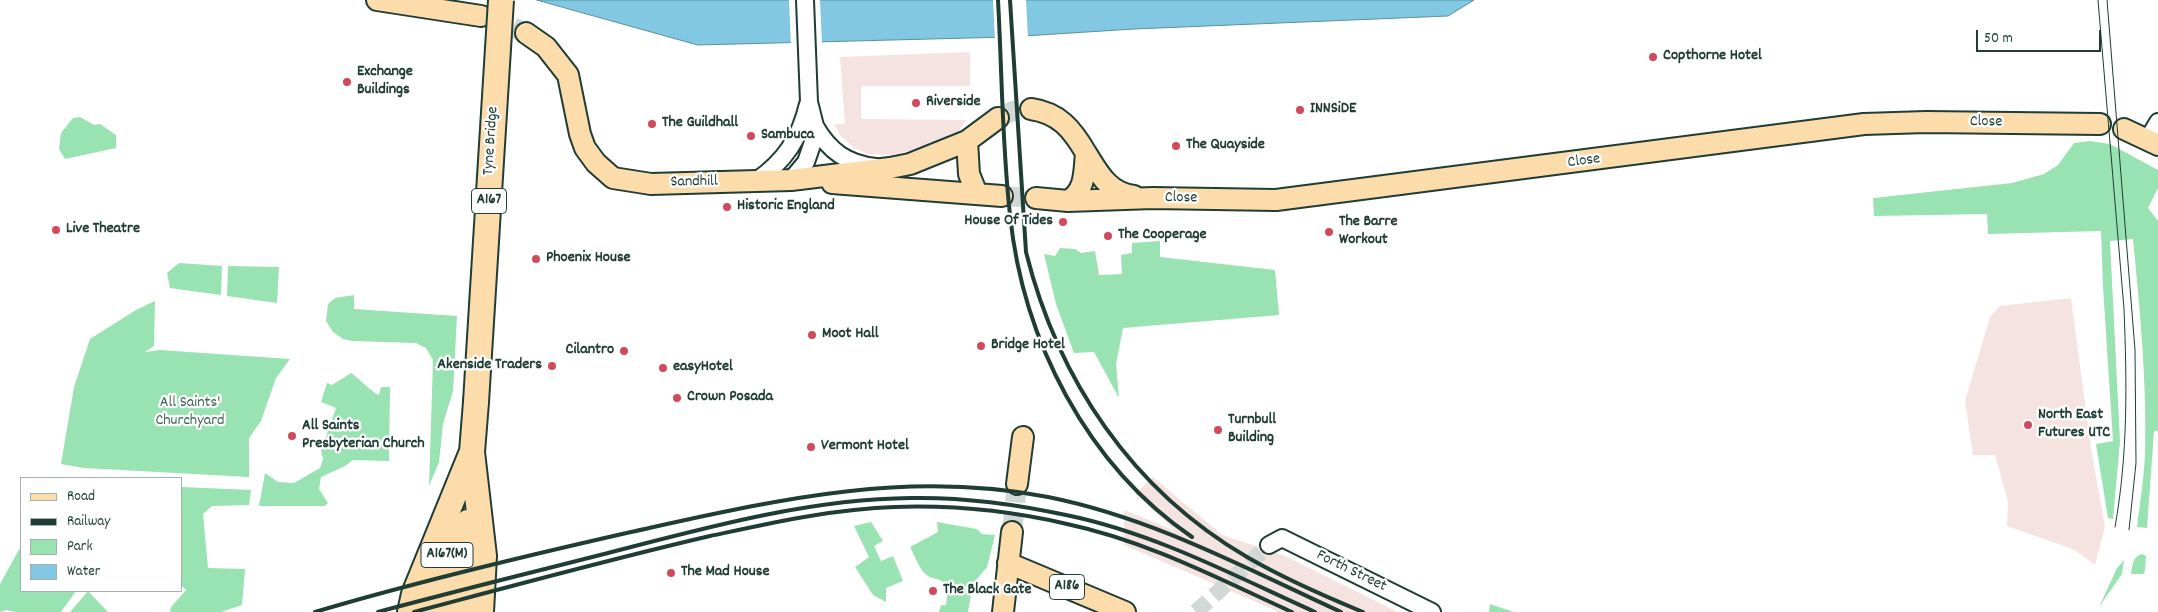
<!DOCTYPE html>
<html>
<head>
<meta charset="utf-8">
<style>
	body { margin:0 }
	#map { position:relative; width:2158px; height:612px; overflow:hidden; background:#fff; font-family:Dekko,sans-serif }
	canvas { display:block }
	.legend { position:absolute; left:20px; top:477px; width:162px; height:115px; box-sizing:border-box; background:#fff; border:1px solid #a5b1ae; margin:0; padding:6px 9px; list-style:none; font-size:15px; color:#1f3d34 }
	.legend li { display:flex; align-items:center; gap:10px; height:25px }
	.legend b { width:25px; border:1px solid #a5b1ae }
	.scale { position:absolute; left:1976px; top:30px; width:125px; height:22px; box-sizing:border-box; border:2px solid #1f3d34; border-top:0; padding-left:6px; font-size:15px; line-height:18px; white-space:nowrap; color:#1f3d34; -webkit-text-stroke:4px #fff; paint-order:stroke }
</style>
</head>
<body>
<div id="map">
<canvas width="2158" height="612"></canvas>
<ul class="legend">
<li><b style="height:6px;background:#fddcac"></b>Road</li>
<li><b style="height:6px;background:#1f3d34"></b>Railway</li>
<li><b style="height:14px;background:#99e2b1"></b>Park</li>
<li><b style="height:14px;background:#82c8e3"></b>Water</li>
</ul>
<div class="scale">50 m</div>
</div>
<script>
const context = document.querySelector('canvas').getContext('2d');
context.lineJoin = 'round';
function paint(path, color) {
  context.fillStyle = color;
  context.fill(path, 'evenodd');
}
function stroke(path, color, width, dash) {
  context.strokeStyle = color;
  context.lineWidth = width;
  context.lineCap = dash ? 'butt' : 'round';
  context.setLineDash(dash || []);
  context.stroke(path);
}
function write(font, color, halo, rows, align = 'center') {
  context.font = font + ' Dekko,sans-serif';
  context.lineWidth = 4.5;
  context.setLineDash([]);
  context.textBaseline = 'middle';
  context.strokeStyle = halo;
  context.fillStyle = color;
  for (const [text, x, y, turn = 0] of rows) {
    context.save();
    context.translate(x, y);
    context.rotate((+turn || 0) * Math.PI / 180);
    context.textAlign = isNaN(turn) ? turn : align;
    if (halo) context.strokeText(text, 0, 0);
    context.fillText(text, 0, 0);
    context.restore();
  }
}
const built = new Path2D(`
	M 970,52 L 970,86 L 861,86 L 861,119 L 966,120 L 957,134 L 921,148 L 891,155 L 868,154 L 854,148 L 841,136 L 834,124 L 845,124 L 840,57 Z
	M 2071,298 L 2091,449 L 2105,527 L 2095,565 L 2075,550 L 2007,526 L 2008,502 L 1995,455 L 1973,455 L 1965,401 L 1990,317 L 2000,306 Z
	M 1153,477 L 1222,535 L 1283,555 L 1398,612 L 1279,612 L 1124,545 L 1124,510 L 1176,531 L 1135,494 Z`);
const green = new Path2D(`
	M 80,117 L 94,125 L 100,124 L 116,135 L 116,148 L 65,159 L 59,149 L 61,133 L 73,118 Z
	M 2090,141 L 2110,144 L 2158,170 L 2158,188 L 2148,208 L 2158,221 L 2158,431 L 2154,431 L 2147,528 L 2137,527 C 2140,503 2144,478 2145,454 C 2147,382 2140,311 2133,239 L 2110,241 L 2120,441 L 2113,519 L 2108,518 L 2096,444 L 2113,441 L 2103,287 L 2101,231 L 1988,234 L 1987,214 L 1874,216 L 1873,198 L 2012,183 L 2044,174 L 2058,165 L 2074,143 Z
	M 1160,241 L 1160,257 L 1275,270 L 1279,315 L 1123,328 L 1116,364 L 1119,398 L 1094,352 L 1074,353 L 1056,304 L 1044,254 L 1055,256 L 1060,248 L 1075,249 L 1081,253 L 1095,251 L 1099,275 L 1122,274 L 1121,255 L 1132,253 L 1132,243 Z
	M 179,263 L 222,266 L 221,295 L 170,288 L 167,273 Z
	M 228,266 L 279,267 L 277,303 L 227,296 Z
	M 354,295 L 354,309 L 457,316 L 453,391 L 443,424 L 439,462 L 429,486 L 433,360 L 426,348 L 416,343 L 353,341 L 343,339 L 333,332 L 326,321 L 328,304 L 335,298 Z
	M 155,301 L 154,346 L 145,352 L 160,350 L 290,359 L 276,378 L 261,421 L 249,438 L 249,477 L 84,468 L 61,464 L 74,387 L 90,339 L 136,310 Z
	M 351,373 C 361,380 369,390 379,395 L 381,387 L 390,387 L 389,461 L 353,460 L 345,466 L 321,477 L 319,489 L 328,503 L 325,506 L 259,506 L 265,473 L 278,482 L 294,483 L 320,468 L 323,459 L 321,451 L 336,408 L 321,402 L 327,383 L 332,385 Z
	M 181,487 L 251,490 L 249,505 L 212,506 L 203,514 L 208,568 L 245,569 L 242,605 L 221,612 L 170,612 L 171,607 L 186,590 L 181,585 Z
	M 871,522 L 883,541 L 874,546 L 881,561 L 893,556 L 903,581 L 886,588 L 886,602 L 873,595 L 855,567 L 869,557 L 854,526 Z
	M 937,522 L 977,529 L 982,534 L 995,535 L 987,567 L 973,584 L 968,612 L 939,612 L 941,605 L 946,605 L 948,590 L 943,589 L 943,582 C 938,578 933,579 928,576 C 919,570 915,556 910,547 L 938,532 Z
	M 21,546 L 21,591 L 76,591 L 61,612 L 16,612 L 6,610 L 0,612 L 0,584 Z
	M 2142,554 L 2146,556 L 2145,571 L 2143,574 L 2131,574 C 2133,565 2132,557 2142,554 Z
	M 2124,560 L 2122,574 L 2099,607 L 2117,568 Z
	M 88,591 L 108,612 L 70,612 Z
	M 1490,604 L 1514,612 L 1489,612 Z`);
const water = new Path2D(`
	M 537,0 L 1474,0 L 1448,16 L 1134,29 L 1008,37 L 698,45 Z`);
const pier = new Path2D(`
	M 789,0 L 820,0 L 822,45 L 791,46 Z
	M 993,0 L 1026,0 L 1028,38 L 995,40 Z`);
const minorTunnel = new Path2D(`
	M 1196,612 L 1269,545`);
const majorTunnel = new Path2D(`
	M 485,17 L 496,19 L 526,33
	M 998,118 L 1013,111 L 1031,109
	M 1002,196 L 1036,198
	M 1012,532 L 1017,484`);
const minor = new Path2D(`
	M 815,126 C 829,151 847,164 876,167
	M 2148,139 L 2158,122
	M 791,180 L 806,162 L 815,136 L 815,126 L 809,102 L 805,0
	M 756,181 C 785,161 800,138 808,104
	M 1269,545 L 1282,538 L 1432,612`);
const major = new Path2D(`
	M 377,0 L 481,16
	M 526,33 L 546,47 L 568,75 L 580,134 L 585,148 L 596,163 L 613,178 L 651,184 L 791,180 L 890,168 L 910,164 L 967,141 L 998,118
	M 1031,109 C 1059,113 1072,129 1086,153 C 1084,171 1086,191 1068,201
	M 2124,129 L 2158,145
	M 967,141 L 969,174 L 977,194
	M 1086,153 C 1098,172 1108,193 1134,196
	M 832,183 L 1002,196
	M 1036,198 L 1068,201 L 1153,198 L 1276,200 L 1864,124 L 1926,122 L 2100,124
	M 1017,484 L 1023,437
	M 1008,563 L 1125,612
	M 1003,612 L 1012,532`);
const highway = new Path2D(`
	M 476,402 L 472,452 L 484,556 L 481,612
	M 410,612 L 414,594 L 471,454
	M 434,612 L 454,529
	M 457,612 L 469,544 L 468,522`);
const tram = new Path2D(`
	M 2098,0 L 2124,309 C 2127,383 2128,454 2115,527
	M 2107,0 L 2135,350 L 2136,463 L 2129,530`);
const rail = new Path2D(`
	M 998,0 C 1002,72 1002,144 1010,215 C 1023,341 1087,465 1192,537
	M 1010,0 L 1026,252 C 1058,380 1132,490 1247,557 C 1283,578 1324,596 1363,612
	M 315,612 C 419,581 525,556 631,532 C 772,501 903,469 1048,497 C 1153,518 1245,568 1341,612
	M 378,612 C 452,592 526,574 600,555 C 701,529 806,499 911,498 C 962,497 1015,504 1066,515 C 1154,533 1233,575 1315,612
	M 414,612 C 512,586 611,559 710,536 C 771,523 832,509 895,507 C 953,505 1011,511 1067,524 C 1147,541 1219,579 1292,612`);
const highwayBridge = new Path2D(`
	M 476,402 L 501,0`);
const markers = [
	[1653,57,5,"#d1495b"],
	[347,82,5,"#d1495b"],
	[916,103,5,"#d1495b"],
	[1300,110,5,"#d1495b"],
	[652,124,5,"#d1495b"],
	[751,136,5,"#d1495b"],
	[1176,146,5,"#d1495b"],
	[727,207,5,"#d1495b"],
	[1063,222,5,"#d1495b"],
	[56,230,5,"#d1495b"],
	[1329,232,5,"#d1495b"],
	[1108,236,5,"#d1495b"],
	[536,259,5,"#d1495b"],
	[812,335,5,"#d1495b"],
	[981,346,5,"#d1495b"],
	[624,351,5,"#d1495b"],
	[552,366,5,"#d1495b"],
	[663,368,5,"#d1495b"],
	[677,398,5,"#d1495b"],
	[2028,425,5,"#d1495b"],
	[1218,430,5,"#d1495b"],
	[292,436,5,"#d1495b"],
	[811,447,5,"#d1495b"],
	[671,573,5,"#d1495b"],
	[933,591,5,"#d1495b"]
];
const shields = [
	[489,201,35],
	[447,555,52],
	[1067,587,35]
];
const shieldNames = [
	["A167",489,201],
	["A167(M)",447,555],
	["A186",1067,587]
];
const poiNames = [
	["Copthorne Hotel",1663,57],
	["Exchange",357,73],
	["Buildings",357,91],
	["Riverside",926,103],
	["INNSiDE",1310,110],
	["The Guildhall",662,124],
	["Sambuca",761,136],
	["The Quayside",1186,146],
	["Historic England",737,207],
	["House Of Tides",1053,222,"right"],
	["The Barre",1339,223],
	["Workout",1339,241],
	["Live Theatre",66,230],
	["The Cooperage",1118,236],
	["Phoenix House",546,259],
	["Moot Hall",822,335],
	["Bridge Hotel",991,346],
	["Cilantro",614,351,"right"],
	["Akenside Traders",542,366,"right"],
	["easyHotel",673,368],
	["Crown Posada",687,398],
	["North East",2038,416],
	["Futures UTC",2038,434],
	["Turnbull",1228,421],
	["Building",1228,439],
	["All Saints",302,427],
	["Presbyterian Church",302,445],
	["Vermont Hotel",821,447],
	["The Mad House",681,573],
	["The Black Gate",943,591]
];
const streetNames = [
	["Close",1986,123,1],
	["Tyne Bridge",492,141,-86],
	["Close",1584,162,-7],
	["Sandhill",694,183,-1],
	["Close",1181,199,1],
	["Forth Street",1351,572,26]
];
const parkNames = [
	["All Saints'",190,404],
	["Churchyard",190,422]
];
paint(built, '#f5e3e2');
paint(green, '#99e2b1');
paint(water, '#82c8e3');
stroke(water, '#5a909d', 1);
paint(pier, '#fff');
stroke(minorTunnel, '#d2d8d6', 16, [16, 8]);
stroke(majorTunnel, '#d2d8d6', 20, [20, 10]);
stroke(minor, '#1f3d34', 20);
stroke(major, '#1f3d34', 24);
stroke(highway, '#1f3d34', 28);
stroke(minor, '#fff', 16);
stroke(major, '#fddcac', 20);
stroke(highway, '#fddcac', 24);
stroke(tram, '#1f3d34', 1);
stroke(rail, '#1f3d34', 4);
stroke(highwayBridge, '#1f3d34', 28, []);
stroke(highwayBridge, '#fddcac', 24);
for (const [x, y, r, color] of markers) {
  const dot = new Path2D();
  dot.arc(x, y, r, 0, 2 * Math.PI);
  context.fillStyle = color;
  context.fill(dot);
  stroke(dot, '#fff', 2);
}
for (const [x, y, w] of shields) {
  const box = new Path2D();
  box.roundRect(x - w / 2, y - 12.5, w, 25, 4);
  context.fillStyle = '#fff';
  context.fill(box);
  stroke(box, '#1f3d34', 1);
}
write('bold 15px', '#1f3d34', null, shieldNames);
write('bold 16px', '#1f3d34', '#fff', poiNames, 'left');
write('16px', '#1f3d34', '#fff', streetNames);
write('16px', '#3e6653', '#fff', parkNames);
</script>
</body>
</html>
